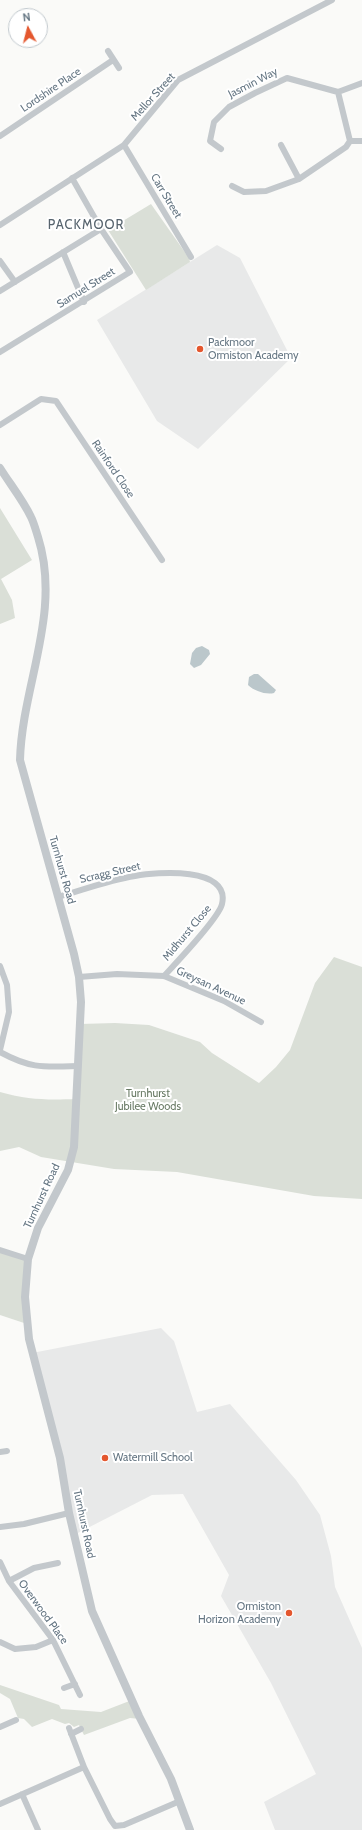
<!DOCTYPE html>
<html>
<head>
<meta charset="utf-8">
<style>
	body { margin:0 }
	#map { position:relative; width:362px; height:1830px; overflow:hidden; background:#fafaf8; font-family:Cabin,sans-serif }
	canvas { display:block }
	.north { position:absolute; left:8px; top:8px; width:40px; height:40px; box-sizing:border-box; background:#fff; border:1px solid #c1c8cd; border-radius:50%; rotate:353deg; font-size:11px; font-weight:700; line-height:16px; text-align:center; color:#657683 }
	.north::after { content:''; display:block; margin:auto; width:14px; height:18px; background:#e4572e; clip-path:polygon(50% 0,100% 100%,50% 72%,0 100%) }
</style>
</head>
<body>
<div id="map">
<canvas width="362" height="1830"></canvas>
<div class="north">N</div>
</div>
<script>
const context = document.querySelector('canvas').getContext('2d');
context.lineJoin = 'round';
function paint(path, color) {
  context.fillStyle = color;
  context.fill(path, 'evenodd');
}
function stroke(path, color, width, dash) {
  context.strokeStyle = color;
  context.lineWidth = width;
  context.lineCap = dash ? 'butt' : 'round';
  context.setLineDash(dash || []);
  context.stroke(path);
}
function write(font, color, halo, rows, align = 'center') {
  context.font = font + ' Cabin,sans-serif';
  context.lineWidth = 4;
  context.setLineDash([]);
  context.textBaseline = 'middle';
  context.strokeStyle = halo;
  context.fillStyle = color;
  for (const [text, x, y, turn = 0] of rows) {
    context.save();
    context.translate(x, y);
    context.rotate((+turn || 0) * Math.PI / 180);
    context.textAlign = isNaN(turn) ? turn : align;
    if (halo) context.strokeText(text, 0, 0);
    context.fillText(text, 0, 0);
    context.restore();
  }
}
const built = new Path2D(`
	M 217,245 L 240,258 L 291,358 L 198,449 L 157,421 L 97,320 Z
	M 161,1328 L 174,1341 L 197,1412 L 230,1404 L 296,1480 L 320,1515 L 331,1556 L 335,1587 L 362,1648 L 362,1830 L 275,1830 L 264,1802 L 316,1774 L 271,1683 L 221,1596 L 229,1575 L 183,1494 L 152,1495 L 74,1535 L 32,1353 Z`);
const green = new Path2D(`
	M 151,204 L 189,258 L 190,262 L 146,290 L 108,230 Z
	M 0,508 L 32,560 L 1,579 L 12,600 L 15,618 L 0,624 Z
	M 334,957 L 362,967 L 362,1199 L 314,1196 L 177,1172 L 114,1169 L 41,1157 L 19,1147 L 0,1151 L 0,1092 C 29,1100 46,1100 77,1099 L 80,1024 L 115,1023 L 149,1025 L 200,1042 L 212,1053 L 259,1083 L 276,1067 L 290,1050 L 315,983 Z
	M 0,1250 L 28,1259 L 27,1324 L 0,1315 Z
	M 0,1685 L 59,1705 L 61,1709 L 101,1712 L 132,1700 L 140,1719 L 130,1718 L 84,1735 L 79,1725 L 74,1727 L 69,1723 L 65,1724 L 52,1719 L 32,1727 L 24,1719 L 18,1718 L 10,1699 L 0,1693 Z`);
const water = new Path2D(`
	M 202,646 L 209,650 L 210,654 L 201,665 L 194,668 L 190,664 L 192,653 L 196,648 Z
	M 254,674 L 258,674 L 276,690 L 274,693 C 266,695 254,691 248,685 L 249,677 Z`);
const minor = new Path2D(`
	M 108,51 L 119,68
	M 0,136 L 113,60
	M 350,141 L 362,141
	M 124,145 L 191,257
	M 281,145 L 299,179
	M 221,149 L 210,141 L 214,122 L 229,107 L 255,93 L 287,78 L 338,92 L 362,83
	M 232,186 L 244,192 L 266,191 L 299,179 L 346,147 L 350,141 L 338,92
	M 0,225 L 124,145 L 178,80 L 332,0
	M 63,252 L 84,302
	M 0,261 L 15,282
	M 0,291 L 101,229
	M 0,352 L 130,272 L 101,229 L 72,178
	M 0,425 L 41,399 L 56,401 L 162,560
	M 58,897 C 83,890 109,880 135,876 C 156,872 231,866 222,904 C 219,918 176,963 164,976
	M 0,966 L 7,985 L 9,1012 L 0,1050
	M 79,977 L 117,974 L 164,976 L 224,1001 L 261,1022
	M 0,1052 C 31,1069 44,1067 78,1066
	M 0,1250 L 28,1259
	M 0,1452 L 7,1451
	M 0,1527 L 24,1524 L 69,1513
	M 0,1562 L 9,1581 L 53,1640 L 80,1695
	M 9,1581 L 34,1568 L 58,1563
	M 0,1642 L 15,1649 L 36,1647 L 53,1640
	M 64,1688 L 75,1684
	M 0,1727 L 16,1720
	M 69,1728 L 84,1767
	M 71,1734 L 81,1729
	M 22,1794 L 38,1830
	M 0,1804 L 84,1767 L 110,1819 L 115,1826 L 124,1825 L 180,1801`);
const tertiary = new Path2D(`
	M 0,468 C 10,484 23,500 31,517 C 34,523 36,531 38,537 C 62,613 22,685 20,760 L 74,954 L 79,977 L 81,1002 L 74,1147 L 68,1170 L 38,1228 L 28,1259 L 25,1297 L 29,1339 L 60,1458 L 69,1513 L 92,1611 L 139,1716 L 171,1779 L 190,1830`);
const markers = [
	[200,349,4,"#e4572e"],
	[105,1458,4,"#e4572e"],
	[289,1613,4,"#e4572e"]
];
const streetNames = [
	["Jasmin Way",253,83,-27],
	["Lordshire Place",51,90,-34],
	["Mellor Street",153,97,-48],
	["Carr Street",166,196,59],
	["Samuel Street",86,288,-32],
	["Rainford Close",113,469,56],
	["Turnhurst Road",62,870,74],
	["Scragg Street",110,873,-13],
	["Midhurst Close",187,933,-50],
	["Greysan Avenue",211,986,25],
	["Turnhurst Road",42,1196,-65],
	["Turnhurst Road",84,1524,78],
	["Overwood Place",43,1612,54]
];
const poiNames = [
	["Packmoor",208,343],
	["Ormiston Academy",208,356],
	["Watermill School",113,1458],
	["Ormiston",281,1607,"right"],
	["Horizon Academy",281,1620,"right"]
];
const parkNames = [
	["Turnhurst",148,1094],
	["Jubilee Woods",148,1107]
];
const quarterNames = [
	["PACKMOOR",86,225]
];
paint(built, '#e8e9e9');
paint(green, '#dadfd7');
paint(water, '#bbc7cb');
stroke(minor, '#c3c8cc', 6);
stroke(tertiary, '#c3c8cc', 8);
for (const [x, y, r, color] of markers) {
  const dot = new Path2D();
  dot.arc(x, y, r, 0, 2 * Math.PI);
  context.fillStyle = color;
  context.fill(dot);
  stroke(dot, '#fff', 1.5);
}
write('11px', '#657683', '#fff', streetNames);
write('11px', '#657683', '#fff', poiNames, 'left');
write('11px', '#687a64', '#fff', parkNames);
context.letterSpacing = '1px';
write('13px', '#57646e', '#fff', quarterNames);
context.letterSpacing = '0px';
</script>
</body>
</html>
